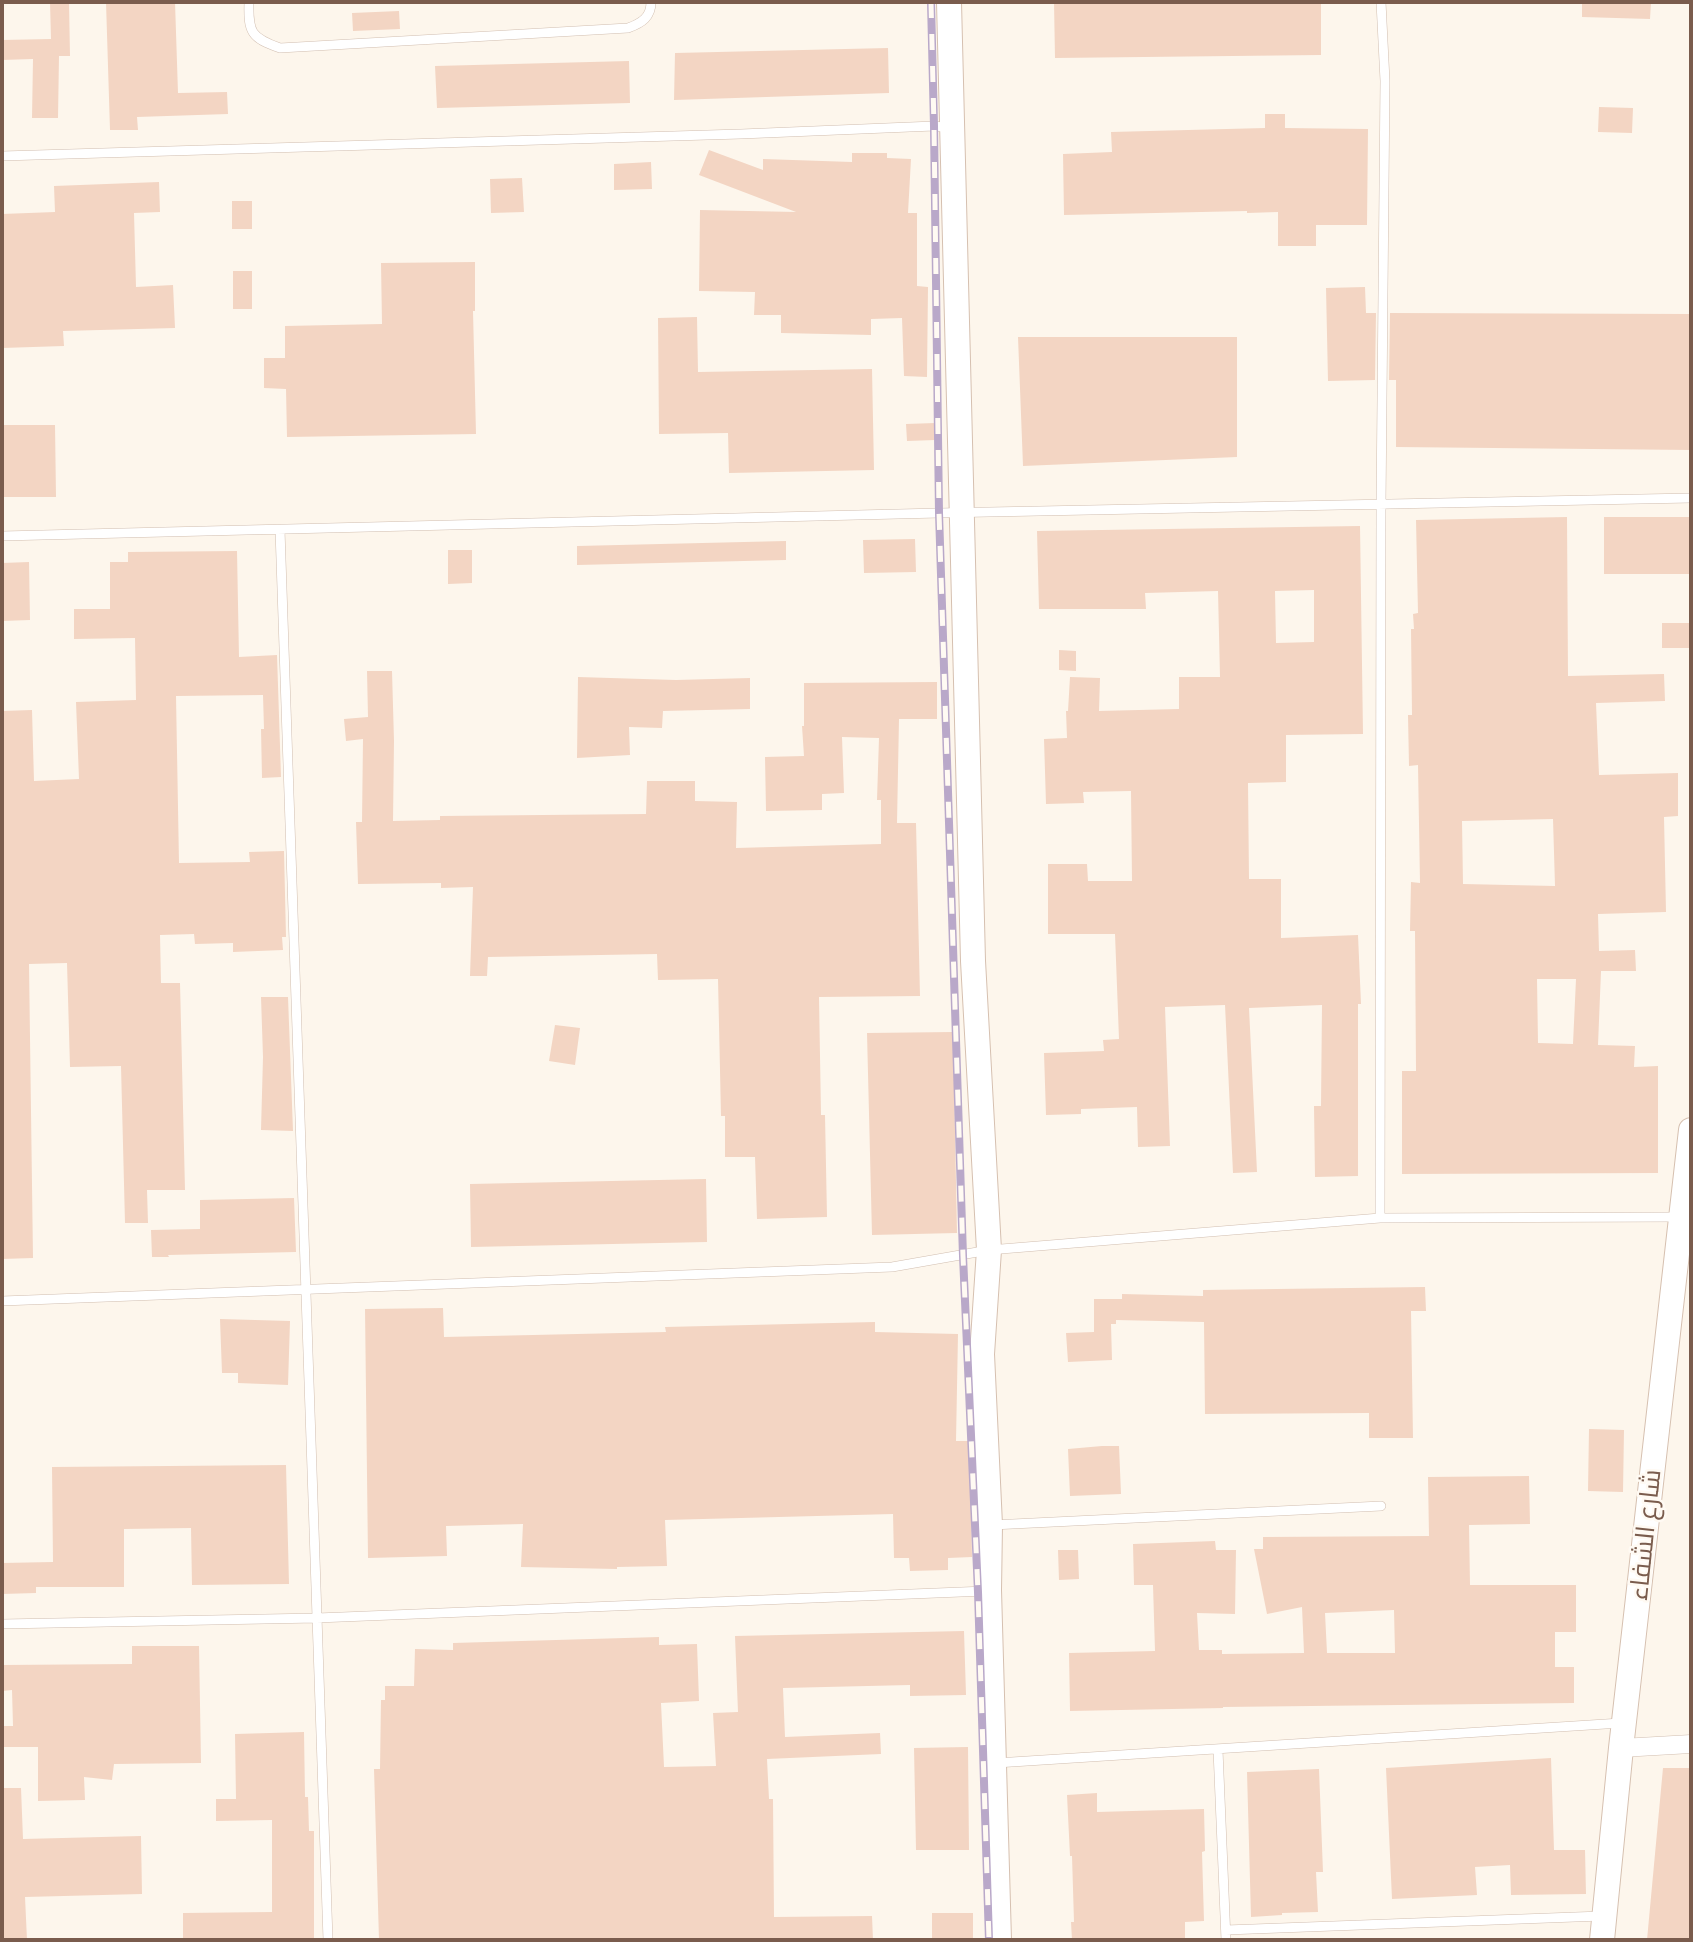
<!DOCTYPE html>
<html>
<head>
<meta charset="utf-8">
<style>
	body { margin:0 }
	#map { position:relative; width:1693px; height:1942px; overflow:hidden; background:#fdf6ec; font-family:Figtree,sans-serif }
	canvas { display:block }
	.frame { position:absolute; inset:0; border:4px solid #7a5c4d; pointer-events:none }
</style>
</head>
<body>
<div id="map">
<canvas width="1693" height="1942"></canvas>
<div class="frame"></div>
</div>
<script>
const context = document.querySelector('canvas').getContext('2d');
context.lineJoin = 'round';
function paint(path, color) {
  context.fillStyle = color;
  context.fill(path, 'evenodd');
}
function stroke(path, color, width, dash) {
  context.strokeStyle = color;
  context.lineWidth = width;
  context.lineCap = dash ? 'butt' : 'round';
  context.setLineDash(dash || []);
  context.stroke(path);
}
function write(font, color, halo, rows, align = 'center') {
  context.font = font + ' Figtree,Cairo,sans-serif';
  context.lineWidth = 5;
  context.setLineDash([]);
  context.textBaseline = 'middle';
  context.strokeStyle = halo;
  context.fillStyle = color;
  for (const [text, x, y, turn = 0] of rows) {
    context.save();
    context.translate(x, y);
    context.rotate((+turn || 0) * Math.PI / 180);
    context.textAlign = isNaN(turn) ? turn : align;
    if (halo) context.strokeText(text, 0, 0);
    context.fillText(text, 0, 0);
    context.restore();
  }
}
const building = new Path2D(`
	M 50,2 L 69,2 L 70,56 L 59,56 L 58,118 L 32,118 L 33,59 L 2,60 L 2,40 L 51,39 Z
	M 106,2 L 175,2 L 178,93 L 227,92 L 228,114 L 137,117 L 138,130 L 110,130 Z
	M 1054,2 L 1321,2 L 1321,55 L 1055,58 Z
	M 1582,2 L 1651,2 L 1650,19 L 1582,17 Z
	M 399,11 L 400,29 L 353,31 L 352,13 Z
	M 888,48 L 889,93 L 674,100 L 675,53 Z
	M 629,61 L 630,103 L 437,108 L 435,66 Z
	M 1599,107 L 1633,108 L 1632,133 L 1598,132 Z
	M 1265,114 L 1285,114 L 1285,128 L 1368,129 L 1367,225 L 1316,225 L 1316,246 L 1278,246 L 1278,212 L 1247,213 L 1247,211 L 1064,215 L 1063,154 L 1112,152 L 1111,132 L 1265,128 Z
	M 709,150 L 763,170 L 763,159 L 852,162 L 852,153 L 887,153 L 887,158 L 911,159 L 908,213 L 917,213 L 917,286 L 928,287 L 927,377 L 904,376 L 902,318 L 871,319 L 871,335 L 781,333 L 781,315 L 754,315 L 755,292 L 699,291 L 700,210 L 796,212 L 699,175 Z
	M 651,162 L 652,189 L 614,190 L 614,164 Z
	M 522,178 L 524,212 L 491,213 L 490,179 Z
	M 159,182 L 160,212 L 134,213 L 136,287 L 173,285 L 175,328 L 63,331 L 64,346 L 2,348 L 2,214 L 55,212 L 54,186 Z
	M 232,201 L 252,201 L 252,229 L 232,229 Z
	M 475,262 L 475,311 L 473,311 L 476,434 L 287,437 L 286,389 L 264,388 L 264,358 L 285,358 L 285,326 L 382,324 L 381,263 Z
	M 233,271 L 252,271 L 252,309 L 233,309 Z
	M 1365,287 L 1366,313 L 1376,313 L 1375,380 L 1328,381 L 1326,288 Z
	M 1390,313 L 1691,314 L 1691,450 L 1396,447 L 1396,380 L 1389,380 Z
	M 697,317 L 698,372 L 872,369 L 874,470 L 729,473 L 728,433 L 659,434 L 658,318 Z
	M 1018,337 L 1237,337 L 1237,457 L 1023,466 Z
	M 935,423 L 935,440 L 907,441 L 906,424 Z
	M 2,425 L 55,425 L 56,497 L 2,497 Z
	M 1567,517 L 1568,676 L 1664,674 L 1665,701 L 1596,703 L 1599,775 L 1678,773 L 1678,816 L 1664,817 L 1666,912 L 1598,914 L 1599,951 L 1635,950 L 1636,971 L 1601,971 L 1598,1045 L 1635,1046 L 1634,1067 L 1658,1066 L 1658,1173 L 1402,1174 L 1402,1071 L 1416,1071 L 1415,931 L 1410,931 L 1411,882 L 1420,883 L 1418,765 L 1409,766 L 1408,715 L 1412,715 L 1411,629 L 1414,629 L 1413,614 L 1418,613 L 1416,520 ZM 1553,819 L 1555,886 L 1463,884 L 1462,821 ZM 1537,979 L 1576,979 L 1573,1044 L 1538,1043 Z
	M 1604,517 L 1691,517 L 1691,574 L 1604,574 Z
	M 1360,526 L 1363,734 L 1286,735 L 1286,782 L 1248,783 L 1249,879 L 1281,879 L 1281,938 L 1358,935 L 1361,1004 L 1358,1004 L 1358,1176 L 1315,1177 L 1314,1106 L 1321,1106 L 1322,1005 L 1249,1008 L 1257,1172 L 1233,1173 L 1225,1005 L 1165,1007 L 1170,1146 L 1138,1147 L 1137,1107 L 1081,1109 L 1081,1114 L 1046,1115 L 1044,1053 L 1104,1051 L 1103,1040 L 1119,1039 L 1115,934 L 1048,934 L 1048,864 L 1087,864 L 1088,881 L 1132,881 L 1131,791 L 1083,792 L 1084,803 L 1046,804 L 1044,739 L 1067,738 L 1066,711 L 1068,711 L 1070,677 L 1100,678 L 1099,711 L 1179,709 L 1179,677 L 1220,677 L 1218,591 L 1145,593 L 1146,609 L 1039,609 L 1037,531 ZM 1314,590 L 1314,642 L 1276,643 L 1275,591 Z
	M 915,539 L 916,572 L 864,573 L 863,540 Z
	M 786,541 L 786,560 L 577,565 L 577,546 Z
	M 448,550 L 472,550 L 472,583 L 448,584 Z
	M 237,551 L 239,657 L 277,655 L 281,777 L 262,778 L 261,729 L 264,729 L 263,695 L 176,696 L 179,863 L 250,862 L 249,852 L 284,851 L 286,937 L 282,937 L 283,950 L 233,952 L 233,943 L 195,944 L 194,934 L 160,935 L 161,983 L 180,983 L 185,1190 L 147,1190 L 148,1223 L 125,1223 L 121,1066 L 70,1067 L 67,963 L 29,964 L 33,1258 L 2,1259 L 2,711 L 32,710 L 34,781 L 79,779 L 76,702 L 136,700 L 135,638 L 74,639 L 74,609 L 110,609 L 110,562 L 128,562 L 128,552 Z
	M 29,562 L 30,620 L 2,621 L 2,563 Z
	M 1662,623 L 1691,623 L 1691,648 L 1662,648 Z
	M 1059,650 L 1076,651 L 1076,671 L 1059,670 Z
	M 367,671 L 392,671 L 394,741 L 393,821 L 440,820 L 440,816 L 646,814 L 647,781 L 695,781 L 695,801 L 737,802 L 736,848 L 881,844 L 881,800 L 877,800 L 879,738 L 842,737 L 844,793 L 822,794 L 822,810 L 766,811 L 765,757 L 804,756 L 802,726 L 804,726 L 804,683 L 937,682 L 937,719 L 899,719 L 897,823 L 916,823 L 920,996 L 819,997 L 821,1115 L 825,1115 L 827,1217 L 757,1219 L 755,1157 L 725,1157 L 725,1116 L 721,1116 L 718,979 L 658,980 L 657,954 L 488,957 L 487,976 L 470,976 L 473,887 L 441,888 L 441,883 L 358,884 L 356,822 L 362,822 L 363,739 L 346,741 L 344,719 L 368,717 Z
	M 578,677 L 676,680 L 750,678 L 750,709 L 663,711 L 662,728 L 629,727 L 630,755 L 577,758 Z
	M 261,997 L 288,997 L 293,1131 L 261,1130 L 263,1057 Z
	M 555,1025 L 580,1028 L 575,1065 L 549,1061 Z
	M 953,1032 L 957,1233 L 872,1235 L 867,1033 Z
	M 706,1179 L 707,1242 L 471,1247 L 470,1184 Z
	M 294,1198 L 296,1252 L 168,1255 L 169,1257 L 152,1257 L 151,1230 L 200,1229 L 200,1200 Z
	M 1425,1287 L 1426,1311 L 1411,1311 L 1413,1438 L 1369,1438 L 1369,1413 L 1205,1414 L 1204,1322 L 1116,1320 L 1116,1324 L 1111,1324 L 1112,1360 L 1068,1362 L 1066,1333 L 1094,1332 L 1094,1299 L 1122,1299 L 1122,1294 L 1203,1296 L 1203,1290 Z
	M 443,1308 L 444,1337 L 666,1332 L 665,1327 L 875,1322 L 875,1332 L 958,1334 L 956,1441 L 970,1441 L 972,1557 L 948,1558 L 948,1570 L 910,1571 L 909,1558 L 894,1558 L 893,1514 L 665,1520 L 667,1566 L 617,1567 L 617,1569 L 521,1567 L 523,1524 L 446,1526 L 447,1556 L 368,1558 L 365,1309 Z
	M 220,1319 L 290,1321 L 288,1385 L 238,1383 L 238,1373 L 222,1373 Z
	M 1589,1429 L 1624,1430 L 1623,1492 L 1588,1491 Z
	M 1102,1446 L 1119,1446 L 1121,1494 L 1070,1496 L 1068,1449 Z
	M 286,1465 L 289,1584 L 192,1585 L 191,1528 L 124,1529 L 124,1587 L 36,1587 L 36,1593 L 2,1594 L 2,1563 L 53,1562 L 52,1467 Z
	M 1529,1476 L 1530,1524 L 1469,1525 L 1470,1585 L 1576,1585 L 1576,1632 L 1555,1632 L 1555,1667 L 1574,1667 L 1574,1703 L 1223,1707 L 1223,1708 L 1070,1711 L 1069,1653 L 1155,1651 L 1153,1585 L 1134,1585 L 1133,1544 L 1215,1541 L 1216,1550 L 1236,1550 L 1235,1614 L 1197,1613 L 1199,1650 L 1222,1650 L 1222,1654 L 1304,1653 L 1302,1607 L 1267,1614 L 1254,1549 L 1263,1549 L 1263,1537 L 1429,1536 L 1428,1477 ZM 1394,1610 L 1395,1653 L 1327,1653 L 1325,1613 Z
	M 1058,1550 L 1078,1550 L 1079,1579 L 1059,1580 Z
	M 964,1631 L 966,1695 L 910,1696 L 910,1685 L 783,1688 L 785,1737 L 880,1733 L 881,1754 L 767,1759 L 769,1799 L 773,1799 L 774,1917 L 872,1916 L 873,1940 L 379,1940 L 374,1769 L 380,1769 L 381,1700 L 385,1700 L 385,1686 L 414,1686 L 415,1649 L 453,1650 L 453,1643 L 659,1637 L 659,1645 L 697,1644 L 699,1701 L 661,1703 L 664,1767 L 716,1766 L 713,1713 L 738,1712 L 735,1636 Z
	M 132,1646 L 199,1646 L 201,1763 L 114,1764 L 112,1780 L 84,1777 L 85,1800 L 38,1801 L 38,1747 L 2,1747 L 2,1726 L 13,1726 L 12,1690 L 2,1691 L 2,1665 L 132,1664 Z
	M 304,1732 L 305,1797 L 308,1797 L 309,1831 L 314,1831 L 314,1940 L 183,1940 L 183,1913 L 272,1912 L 272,1820 L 216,1821 L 216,1799 L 236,1799 L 235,1734 Z
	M 968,1747 L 969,1850 L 916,1850 L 914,1748 Z
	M 1551,1758 L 1554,1850 L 1585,1850 L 1586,1894 L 1511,1895 L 1510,1865 L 1475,1867 L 1477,1895 L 1392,1899 L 1386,1768 Z
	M 1663,1768 L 1691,1768 L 1691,1940 L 1647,1940 Z
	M 1319,1769 L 1323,1872 L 1316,1872 L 1318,1912 L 1282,1913 L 1282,1915 L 1251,1917 L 1247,1772 Z
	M 2,1788 L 21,1788 L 23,1839 L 141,1836 L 142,1894 L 25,1897 L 27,1940 L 2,1940 Z
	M 1097,1793 L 1097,1812 L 1204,1809 L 1205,1851 L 1202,1852 L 1204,1921 L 1185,1922 L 1185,1940 L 1072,1940 L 1071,1922 L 1074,1922 L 1072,1856 L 1070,1856 L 1067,1795 Z
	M 932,1913 L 973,1913 L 973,1940 L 932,1940 Z`);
const lane = new Path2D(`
	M 249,2 C 248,32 251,38 280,48 L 628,28 C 642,23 651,17 651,2
	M 2,156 L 741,134 L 934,126 L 951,128
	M 280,530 L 328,1940
	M 2,536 L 939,513 L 1691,498
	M 1380,1218 L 1381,505 L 1385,81 L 1381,2
	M 2,1301 L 892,1267 L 989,1250 L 1380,1218 L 1680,1217
	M 992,1525 L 1381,1506
	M 2,1624 L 317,1618 L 986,1591
	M 1218,1750 L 1226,1940
	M 996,1763 L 1621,1723
	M 1226,1930 L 1602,1916`);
const street = new Path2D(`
	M 1621,1748 L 1691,1744`);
const secondary = new Path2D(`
	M 949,2 L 973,961 L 989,1250 L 982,1354 L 990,1525 L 989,1590 L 999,1940
	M 1602,1940 L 1621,1748 L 1691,1130`);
const rail = new Path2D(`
	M 931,2 L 934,126 L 939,513 L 963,1256 L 978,1592 L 989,1940`);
const streetNames = [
	["شارع الشفاء",1646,1535,-84]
];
paint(building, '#f3d5c3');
stroke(lane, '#d1beb0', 10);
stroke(street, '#d1beb0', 19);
stroke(secondary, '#d6c0b0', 26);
stroke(lane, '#fff', 9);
stroke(street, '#fff', 18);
stroke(secondary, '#fff', 24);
stroke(rail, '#b9a8c9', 8);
stroke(rail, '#fffaf3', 5, [16]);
write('26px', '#7a5c4d', '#fffaf3', streetNames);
</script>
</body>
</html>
